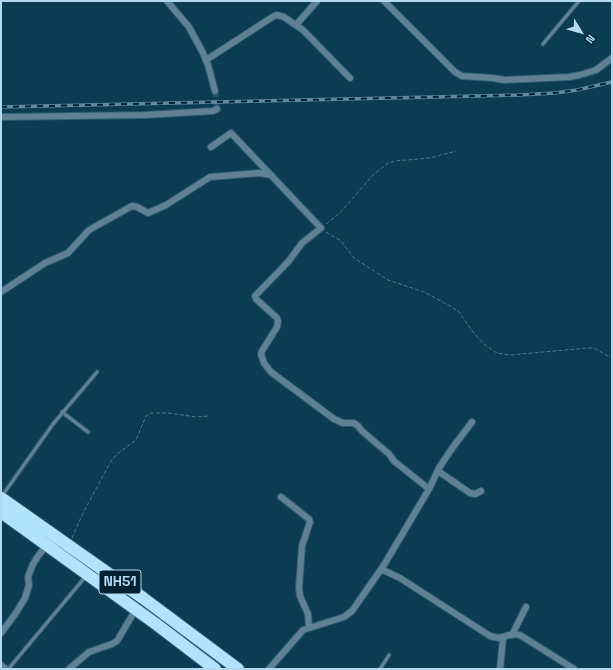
<!DOCTYPE html>
<style>
body{margin:0}
#map{position:relative;width:613px;height:670px;overflow:hidden;background:#0b3c52;font-family:"Space Grotesk",sans-serif}
canvas{display:block}
.frame{position:absolute;inset:0;border:2px solid #b2d9f0;pointer-events:none}
.north{position:absolute;left:561px;top:12px;width:40px;height:40px;-webkit-text-stroke:3px #023;paint-order:stroke;rotate:127deg;font-size:11px;font-weight:700;line-height:16px;text-align:center;color:#b2d9f0}
.north::after{content:'';display:block;margin:auto;width:14px;height:18px;background:#b2d9f0;clip-path:polygon(50% 0,100% 100%,50% 72%,0 100%)}
</style>
<div id="map">
<canvas width="613" height="670"></canvas>
<div class="frame"></div>
<div class="north">N</div>
</div>
<script>
const ctx = document.querySelector('canvas').getContext('2d');
ctx.lineJoin = 'round';
const poly = rows => new Path2D(rows.map(r => 'M' + r).join(''));
function stroke(path, color, width, dash) { ctx.strokeStyle = color; ctx.lineWidth = width; ctx.lineCap = dash ? 'butt' : 'round'; ctx.setLineDash(dash || []); ctx.stroke(path); }
function drawText(font, color, halo, rows, align = 'center') {
  ctx.font = font + ' "Space Grotesk",sans-serif'; ctx.lineWidth = 3.5; ctx.setLineDash([]); ctx.textBaseline = 'middle'; ctx.strokeStyle = halo; ctx.fillStyle = color; for (const [text, x, y, turn = 0] of rows) {
    ctx.save(); ctx.translate(x, y); ctx.rotate((+turn || 0) * Math.PI / 180); ctx.textAlign = isNaN(turn) ? turn : align; if (halo) ctx.strokeText(text, 0, 0); ctx.fillText(text, 0, 0); ctx.restore();
  }
}
const streetTunnel = poly([
 [215,91,217,109]
]);
const path = poly([
 [326,224,340,213,373,175,388,163,395,161,430,158,456,151],
 [326,232,341,241,354,258,388,280,424,292,452,307,459,312,473,332,485,345,497,353,510,355,588,348,594,348,608,356,612,356],
 [72,538,83,513,111,461,117,454,136,440,146,416,151,413,168,413,196,417,209,416]
]);
const lane = poly([
 [543,44,579,1],
 [62,412,88,432],
 [2,496,53,424,97,372],
 [10,667,86,576],
 [380,669,389,655]
]);
const street = poly([
 [167,1,189,27,203,53,208,65,215,91],
 [384,1,455,72,462,76,493,78,504,80,569,77,580,75,596,70,612,58],
 [296,25,317,1],
 [206,60,274,16,277,15,284,17,303,30,350,78],
 [1,117,145,115,213,111,217,109],
 [211,147,231,133,321,228,302,243,288,262,255,296,256,299,277,318,278,321,277,327,262,351,261,354,264,363,271,372,334,419,343,423,354,423,358,426,362,431,389,454,394,461,429,489],
 [1,292,45,263,68,253,89,230,132,206,137,207,148,213,166,205,210,177,259,173,271,175],
 [438,471,470,493,475,494,481,491],
 [281,497,309,519,310,522,302,546,299,588,300,596,308,614,309,627],
 [381,569,400,578,490,636,499,638,513,634,520,635,574,669],
 [1,633,16,613,25,598,29,585,28,577,33,564,38,556,47,545],
 [512,635,526,607],
 [1,665,6,669],
 [69,669,89,652,112,644,117,641,136,609],
 [269,669,303,630,344,617,352,611,384,565,429,489,439,468,453,447,472,422],
 [500,669,503,638]
]);
const highway = poly([
 [1,498,143,598,238,669],
 [1,512,156,624,215,669]
]);
const rail = poly([
 [1,107,519,95,555,93,577,90,612,82]
]);
const shields = [
 [120,582,42]
];
const shieldNames = [
 ["NH51",120,582]
];
stroke(streetTunnel, '#24546a', 6, [6, 3]);
stroke(lane, '#2c5b72', 5);
stroke(street, '#2c5b72', 8);
stroke(highway, '#2c5b72', 14);
stroke(path, '#4e7b91', 1, [4, 2]);
stroke(lane, '#608193', 3);
stroke(street, '#608193', 6);
stroke(highway, '#b2e3fe', 12);
stroke(rail, '#5f8ba1', 3.5);
stroke(rail, '#023', 2, [6]);
for (const [x, y, w] of shields) { const box = new Path2D(); box.roundRect(x - w / 2, y - 12, w, 24, 3); ctx.fillStyle = '#023'; ctx.fill(box); stroke(box, '#b2d9f0', 1); }
drawText('bold 14px', '#b2d9f0', null, shieldNames);
</script>
